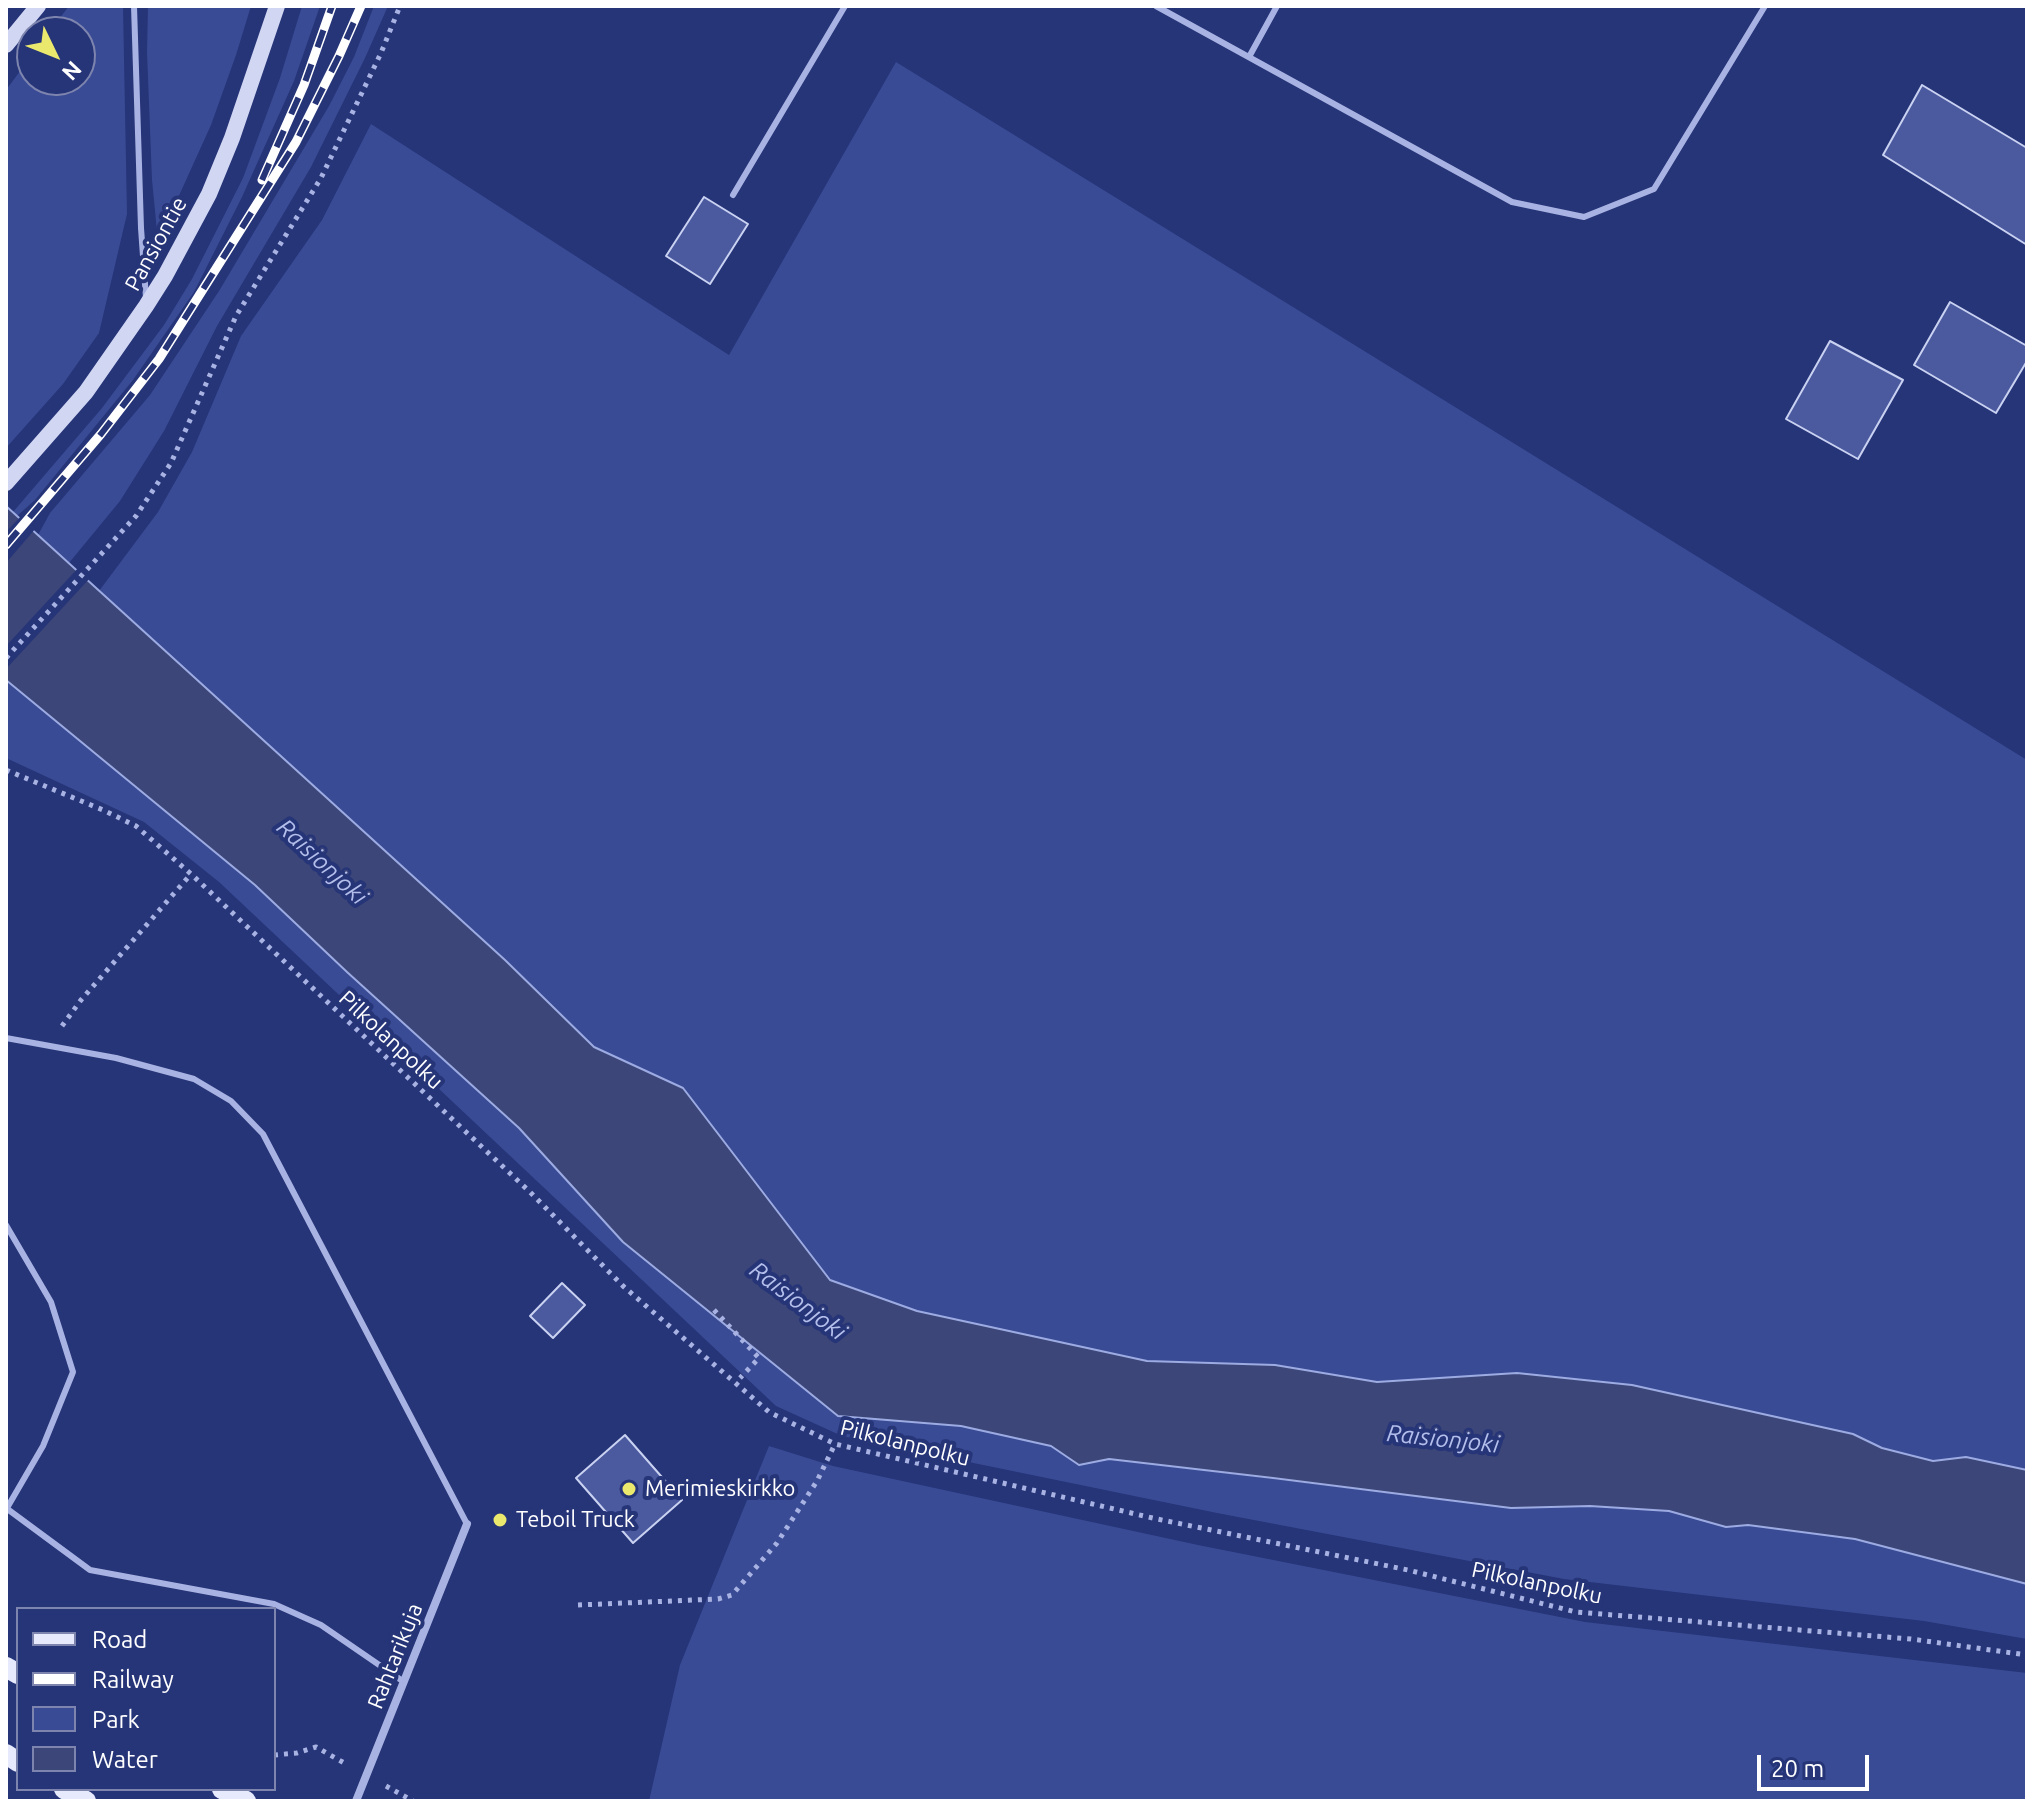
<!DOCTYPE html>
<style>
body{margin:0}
#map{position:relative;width:2033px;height:1807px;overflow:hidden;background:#263478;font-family:Ubuntu,sans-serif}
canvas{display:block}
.frame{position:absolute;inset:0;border:8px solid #fff;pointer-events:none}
.legend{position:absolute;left:16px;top:1607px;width:260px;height:184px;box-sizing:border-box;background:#263478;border:2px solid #7d85ae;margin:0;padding:10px 14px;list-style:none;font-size:24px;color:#fff}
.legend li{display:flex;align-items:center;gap:16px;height:40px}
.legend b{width:40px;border:2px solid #7d85ae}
.north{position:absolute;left:16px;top:16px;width:80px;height:80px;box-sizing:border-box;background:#263478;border:2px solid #7d85ae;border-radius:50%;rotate:133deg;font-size:22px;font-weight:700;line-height:32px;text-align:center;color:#fff}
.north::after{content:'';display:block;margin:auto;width:28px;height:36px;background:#ebe86e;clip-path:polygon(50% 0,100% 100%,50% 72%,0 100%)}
.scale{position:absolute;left:1757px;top:1755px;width:112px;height:36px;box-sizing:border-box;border:4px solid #fff;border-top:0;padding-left:10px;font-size:24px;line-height:28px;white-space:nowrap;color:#fff;-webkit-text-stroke:6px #263478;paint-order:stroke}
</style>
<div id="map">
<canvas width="2033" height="1807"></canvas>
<div class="frame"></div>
<ul class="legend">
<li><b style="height:10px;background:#e7eafc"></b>Road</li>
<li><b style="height:10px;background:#fff"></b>Railway</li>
<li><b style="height:22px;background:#3a4b95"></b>Park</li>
<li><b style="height:22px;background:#3c4678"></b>Water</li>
</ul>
<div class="north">N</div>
<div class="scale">20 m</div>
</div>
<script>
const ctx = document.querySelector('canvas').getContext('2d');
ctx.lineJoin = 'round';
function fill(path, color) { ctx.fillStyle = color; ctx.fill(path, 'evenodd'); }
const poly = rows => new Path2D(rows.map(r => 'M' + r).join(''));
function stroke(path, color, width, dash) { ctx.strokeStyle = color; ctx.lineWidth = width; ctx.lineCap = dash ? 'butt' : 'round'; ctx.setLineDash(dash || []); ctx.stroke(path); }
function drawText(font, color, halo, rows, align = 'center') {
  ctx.font = font + ' Ubuntu,sans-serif'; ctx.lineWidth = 8; ctx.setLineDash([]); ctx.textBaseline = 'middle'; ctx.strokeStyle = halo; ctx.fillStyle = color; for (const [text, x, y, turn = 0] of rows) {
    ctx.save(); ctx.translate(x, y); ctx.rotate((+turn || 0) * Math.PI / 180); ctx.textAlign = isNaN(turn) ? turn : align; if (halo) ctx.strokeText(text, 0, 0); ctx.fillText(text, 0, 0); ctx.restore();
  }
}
const green = poly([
 [69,6,123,6,127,214,99,333,63,384,6,448,6,90,32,55,32,80,80,80,80,32,49,32],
 [148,6,251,6,236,55,211,125,158,242,152,180,147,52],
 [302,6,320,6,294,81,242,197,194,292,133,380,35,500,17,516,13,512,102,408,164,325,192,279,243,178,280,78],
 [374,6,388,6,365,58,311,167,217,326,164,431,120,501,69,563,38,535,50,513,150,395,219,291,329,106,354,57],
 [896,62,2027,760,2027,1470,1966,1457,1933,1461,1882,1448,1853,1434,1632,1385,1517,1373,1377,1382,1275,1365,1147,1361,917,1311,830,1280,683,1088,594,1047,505,960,99,591,158,512,192,452,241,336,322,220,371,124,729,355],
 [6,680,255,885,347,972,519,1128,623,1242,838,1416,961,1426,1051,1446,1080,1465,1109,1459,1511,1508,1590,1506,1668,1511,1726,1527,1748,1525,1855,1539,2027,1584,2027,1639,1924,1621,1564,1579,1217,1513,842,1436,776,1406,219,882,144,822,6,758],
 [769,1446,833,1466,1198,1545,1585,1622,2027,1673,2027,1801,649,1801,680,1665]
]);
const water = poly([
 [6,506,505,960,594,1047,683,1088,830,1280,917,1311,1147,1361,1275,1365,1377,1382,1517,1373,1632,1385,1853,1434,1882,1448,1933,1461,1966,1457,2027,1470,2027,1584,1855,1539,1748,1525,1726,1527,1669,1511,1590,1506,1511,1508,1273,1478,1109,1459,1079,1465,1051,1446,961,1426,838,1416,623,1242,519,1128,347,972,255,885,6,680,6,506]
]);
const pier = poly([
 [22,515,36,528,6,563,6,532],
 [79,567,91,577,6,669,6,646]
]);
const building = poly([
 [1922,85,2027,148,2027,245,1883,155,1922,85],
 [704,197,748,224,710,284,666,256,704,197],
 [1950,302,2027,346,2027,361,1996,413,1914,365,1950,302],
 [1830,341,1903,380,1858,459,1786,419,1830,341],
 [562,1283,585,1305,553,1338,530,1316,562,1283],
 [625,1435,682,1500,633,1543,576,1478,625,1435]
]);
const path = poly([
 [6,658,136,516,171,463,236,316,321,178,381,53,400,6],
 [6,770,103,810,136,826,191,874,530,1192,623,1286,769,1412,835,1444,1157,1519,1408,1570,1576,1612,1911,1639,2027,1655],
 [62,1026,81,1000,191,874],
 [714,1310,759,1358,740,1378],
 [578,1605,718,1599,732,1595,777,1543,817,1481,835,1444],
 [274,1755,297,1753,316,1747,346,1764],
 [386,1786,413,1801]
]);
const lane = poly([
 [134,6,141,228,146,298],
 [1156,6,1512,202,1584,217,1654,189,1765,6],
 [1249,57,1277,6],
 [733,195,845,6],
 [6,1038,116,1058,194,1079,231,1101,263,1134,467,1524],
 [6,1225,51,1302,73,1372,43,1446,7,1508],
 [6,1508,90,1570,274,1604,321,1625,404,1682]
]);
const street = poly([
 [356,1801,467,1524]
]);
const secondary = poly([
 [6,45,38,6],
 [6,483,86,392,146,306,165,276,209,194,232,138,277,6]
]);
const primary = poly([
 [6,1667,18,1674],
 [6,1754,18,1762],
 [64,1789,86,1801],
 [222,1789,246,1801]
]);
const rail = poly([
 [262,180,304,85,332,6],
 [6,545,101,434,159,359,296,142,339,56,361,6]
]);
const markers = [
 [629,1489,8,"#ebe86e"],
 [500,1520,8,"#ebe86e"]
];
const streetNames = [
 ["Pansiontie",156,244,-61],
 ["Pilkolanpolku",391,1040,43],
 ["Pilkolanpolku",905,1443,14],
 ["Pilkolanpolku",1537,1583,12],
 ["Rahtarikuja",395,1656,-68]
];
const poiNames = [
 ["Merimieskirkko",645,1489],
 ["Teboil Truck",516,1520]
];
const waterNames = [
 ["Raisionjoki",322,862,43],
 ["Raisionjoki",798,1301,37],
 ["Raisionjoki",1443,1439,6]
];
fill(green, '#3a4b95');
fill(water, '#3c4678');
stroke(water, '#9dabe3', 2);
fill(pier, '#263478');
fill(building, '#4b5a9f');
stroke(building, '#cad2f2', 2);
stroke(path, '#a8b3e3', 5, [4, 6]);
stroke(lane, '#a8b3e3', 6);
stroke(street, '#a8b3e3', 8);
stroke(secondary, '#d1d6f3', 16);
stroke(primary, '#e7eafc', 20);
stroke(rail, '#fff', 9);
stroke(rail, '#263478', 6, [18]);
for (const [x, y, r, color] of markers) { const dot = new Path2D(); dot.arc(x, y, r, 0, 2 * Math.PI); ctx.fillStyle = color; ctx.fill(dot); stroke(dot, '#263478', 3); }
drawText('22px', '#fff', '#263478', streetNames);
drawText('22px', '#fff', '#263478', poiNames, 'left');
drawText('italic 24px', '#b3beeb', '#263478', waterNames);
</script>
